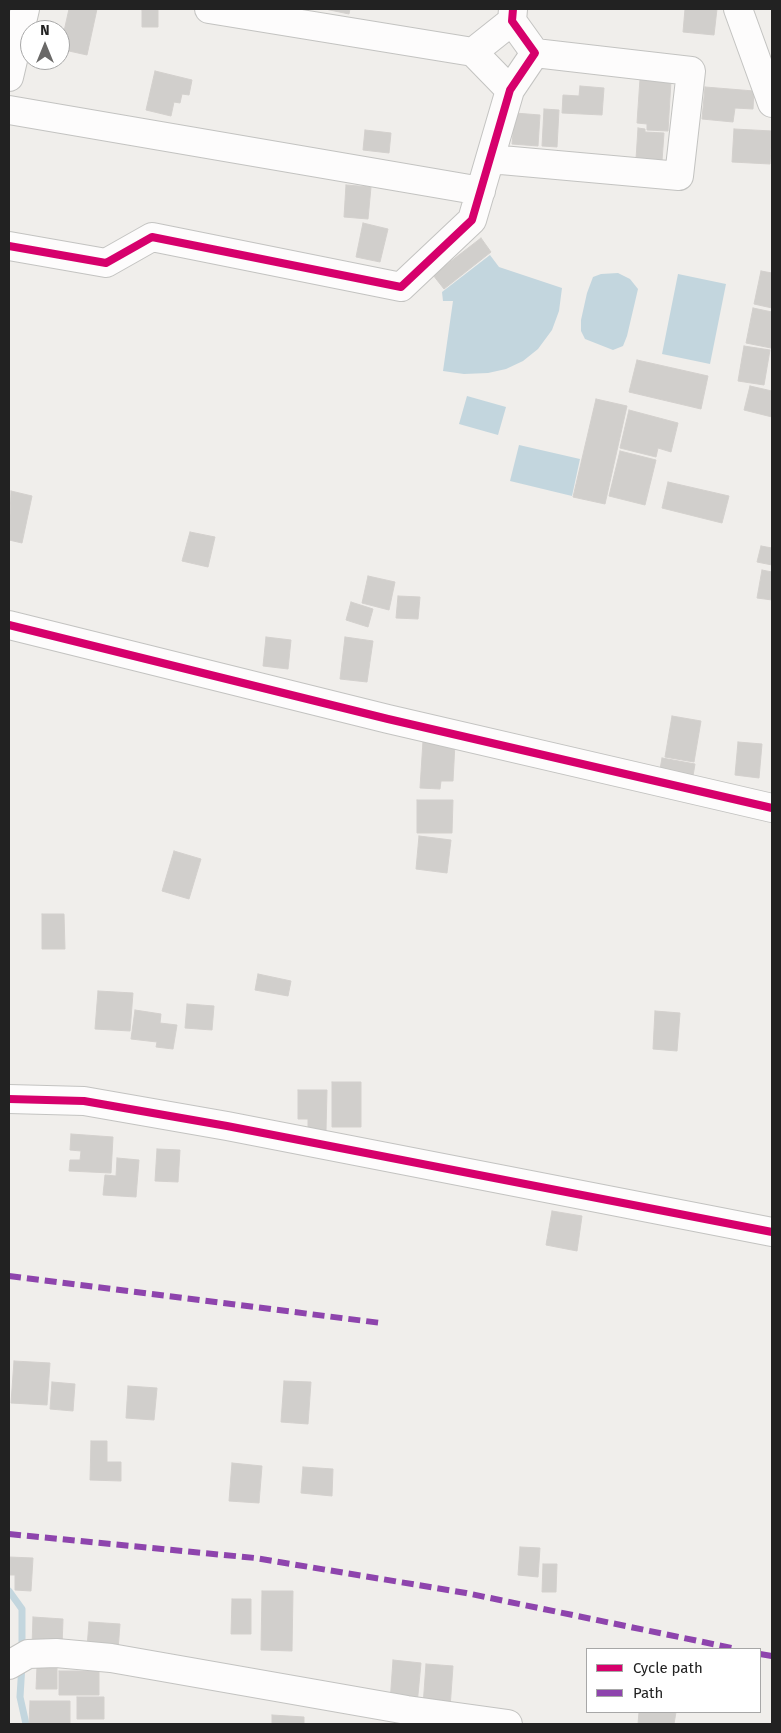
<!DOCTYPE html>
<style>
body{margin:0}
#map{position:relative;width:781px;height:1733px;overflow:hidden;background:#f0eeeb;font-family:"Fira Sans",sans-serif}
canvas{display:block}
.frame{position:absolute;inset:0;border:10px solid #222;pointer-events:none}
.legend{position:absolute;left:586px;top:1648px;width:175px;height:65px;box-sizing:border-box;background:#fff;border:1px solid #a7a7a7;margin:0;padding:6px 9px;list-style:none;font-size:15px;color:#222}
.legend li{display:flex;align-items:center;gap:10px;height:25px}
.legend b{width:25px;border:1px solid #a7a7a7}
.north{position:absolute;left:20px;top:20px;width:50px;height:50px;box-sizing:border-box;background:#fff;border:1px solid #a7a7a7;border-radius:50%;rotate:0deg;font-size:14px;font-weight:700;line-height:20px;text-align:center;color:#222}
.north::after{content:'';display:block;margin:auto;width:18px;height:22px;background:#6a6968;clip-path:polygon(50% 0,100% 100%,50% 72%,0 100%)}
</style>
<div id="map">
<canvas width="781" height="1733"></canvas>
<div class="frame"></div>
<ul class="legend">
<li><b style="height:6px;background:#d6006c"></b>Cycle path</li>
<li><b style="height:6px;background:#8e44ad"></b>Path</li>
</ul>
<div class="north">N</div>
</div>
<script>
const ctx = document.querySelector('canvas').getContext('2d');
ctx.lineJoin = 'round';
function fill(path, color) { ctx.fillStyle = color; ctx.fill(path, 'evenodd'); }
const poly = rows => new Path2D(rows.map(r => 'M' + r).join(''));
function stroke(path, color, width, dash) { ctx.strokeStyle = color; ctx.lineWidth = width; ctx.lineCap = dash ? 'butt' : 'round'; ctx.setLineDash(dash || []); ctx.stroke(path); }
const water = poly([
 [490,255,499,267,562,288,559,311,552,330,538,349,523,361,506,369,488,373,464,374,443,371,453,301,443,301,442,292],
 [618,273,630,279,638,289,627,336,623,346,613,350,585,339,581,331,581,320,587,293,593,277,601,274],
 [678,274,726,284,710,364,662,354],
 [467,396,506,407,498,435,459,424],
 [519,445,580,459,572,496,510,481]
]);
const stream = poly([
 [9,1591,22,1609,22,1651],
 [22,1664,20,1697,26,1724]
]);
const building = poly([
 [69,9,97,9,87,55,60,49,69,9],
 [325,9,350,9,349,14,325,9],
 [685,9,717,9,714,35,683,32,685,9],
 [142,10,158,10,158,27,142,27,142,10],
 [155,71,192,80,189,95,182,94,180,103,174,102,171,116,146,110,155,71],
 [640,79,671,81,668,131,647,130,647,124,637,123,640,79],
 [580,86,604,88,602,115,562,113,563,95,579,96,580,86],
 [705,87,754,91,753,109,735,108,733,122,702,119,705,87],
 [544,109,559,110,557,147,542,146,544,109],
 [515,113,540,115,538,146,512,144,515,113],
 [638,128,645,129,645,132,664,133,662,161,636,159,638,128],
 [734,129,772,131,770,164,732,162,734,129],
 [365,130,391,133,389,153,363,150,365,130],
 [346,185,371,187,368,219,344,217,346,185],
 [363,223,388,229,380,262,356,257,363,223],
 [481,238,491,252,444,289,433,275,481,238],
 [761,271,772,273,772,308,754,304,761,271],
 [753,308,772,312,771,348,746,343,753,308],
 [744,346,770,350,764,385,738,381,744,346],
 [637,360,708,376,701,409,629,392,637,360],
 [750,386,772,391,772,417,744,410,750,386],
 [596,399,627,406,605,504,573,497,596,399],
 [629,410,678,423,671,452,658,448,656,457,620,448,629,410],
 [620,451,656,460,645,505,609,496,620,451],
 [668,482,729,496,722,523,662,508,668,482],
 [11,491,32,496,22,543,9,540,11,491],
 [190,532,215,537,208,567,182,561,190,532],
 [761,546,772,548,772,565,757,562,761,546],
 [762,570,772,572,772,600,757,598,762,570],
 [368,576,395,582,389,610,362,603,368,576],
 [398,596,420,597,418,619,396,618,398,596],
 [351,602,373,609,368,627,346,620,351,602],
 [266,637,291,640,288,669,263,666,266,637],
 [345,637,373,641,367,682,340,679,345,637],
 [672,716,701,721,694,762,665,757,672,716],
 [423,741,455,743,453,781,441,781,440,789,420,788,423,741],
 [738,742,762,744,759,778,735,775,738,742],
 [662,758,695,764,692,782,659,775,662,758],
 [417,800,453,800,452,833,417,833,417,800],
 [419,836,451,840,447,873,416,869,419,836],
 [174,851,201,859,189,899,162,891,174,851],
 [42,914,64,914,65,949,42,949,42,914],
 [258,974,291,981,288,996,255,990,258,974],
 [98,991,133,993,130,1031,95,1029,98,991],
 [187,1004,214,1006,212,1030,185,1028,187,1004],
 [135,1010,161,1014,160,1023,177,1025,173,1049,156,1047,157,1042,131,1039,135,1010],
 [655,1011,680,1013,677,1051,653,1049,655,1011],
 [332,1082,361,1082,361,1127,332,1127,332,1082],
 [298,1090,327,1090,326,1131,308,1131,308,1119,298,1119,298,1090],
 [71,1134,113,1137,111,1173,69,1171,70,1160,80,1160,81,1151,70,1150,71,1134],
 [157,1149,180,1150,178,1182,155,1181,157,1149],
 [117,1158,139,1160,136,1197,103,1195,105,1175,116,1176,117,1158],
 [552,1211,582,1216,577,1251,546,1245,552,1211],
 [14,1361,50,1363,47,1405,11,1403,14,1361],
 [284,1381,311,1382,308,1424,281,1422,284,1381],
 [52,1382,75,1384,73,1411,50,1409,52,1382],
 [128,1386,157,1388,154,1420,126,1418,128,1386],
 [91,1441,107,1441,107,1462,121,1462,121,1481,90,1480,91,1441],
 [232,1463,262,1466,259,1503,229,1501,232,1463],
 [303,1467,333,1469,332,1496,301,1493,303,1467],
 [520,1547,540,1548,538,1577,518,1575,520,1547],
 [9,1557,33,1558,31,1591,15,1590,15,1575,9,1575,9,1557],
 [543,1564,557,1564,556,1592,542,1592,543,1564],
 [262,1591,293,1591,292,1651,261,1650,262,1591],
 [232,1599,251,1599,251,1634,231,1634,232,1599],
 [33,1617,63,1619,62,1647,32,1646,33,1617],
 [89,1622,120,1624,118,1650,87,1648,89,1622],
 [393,1660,421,1663,417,1705,390,1703,393,1660],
 [426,1664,453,1666,450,1708,423,1706,426,1664],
 [37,1666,57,1666,57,1689,36,1689,37,1666],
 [59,1671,99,1671,99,1695,59,1695,59,1671],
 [77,1697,104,1697,104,1719,77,1719,77,1697],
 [30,1701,70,1701,70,1724,29,1724,30,1701],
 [639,1712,676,1712,674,1724,638,1724,639,1712],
 [272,1715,304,1717,304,1724,272,1724,272,1715]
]);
const minor = poly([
 [209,9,473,52,512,21],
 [738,9,772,103],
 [473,52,510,90],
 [9,77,25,9],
 [9,110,481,191],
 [490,159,679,176,691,71,535,53],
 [9,246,106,263,152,237,401,287,472,220,510,90,535,53,512,21,513,9],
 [9,625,388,719,772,808],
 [9,1099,84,1101,227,1126,772,1232],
 [9,1665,28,1654,56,1653,111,1658,407,1710,508,1724]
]);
const quiet = poly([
 [9,1276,381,1323],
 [9,1534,255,1558,466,1593,737,1649],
 [760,1654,772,1656]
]);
const cycleway = poly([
 [9,246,106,263,152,237,401,287,472,220,510,90,535,53,512,21,513,9],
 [9,625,388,719,772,808],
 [9,1099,84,1101,227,1126,772,1232]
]);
fill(water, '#c3d6de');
stroke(stream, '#c3d6de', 7);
fill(building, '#d1cfcc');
stroke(building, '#d3d0cd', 1);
stroke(minor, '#c3c3c1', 30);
stroke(minor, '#fdfcfc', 28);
stroke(quiet, '#8e44ad', 6, [12, 6]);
stroke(cycleway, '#d6006c', 8);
</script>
